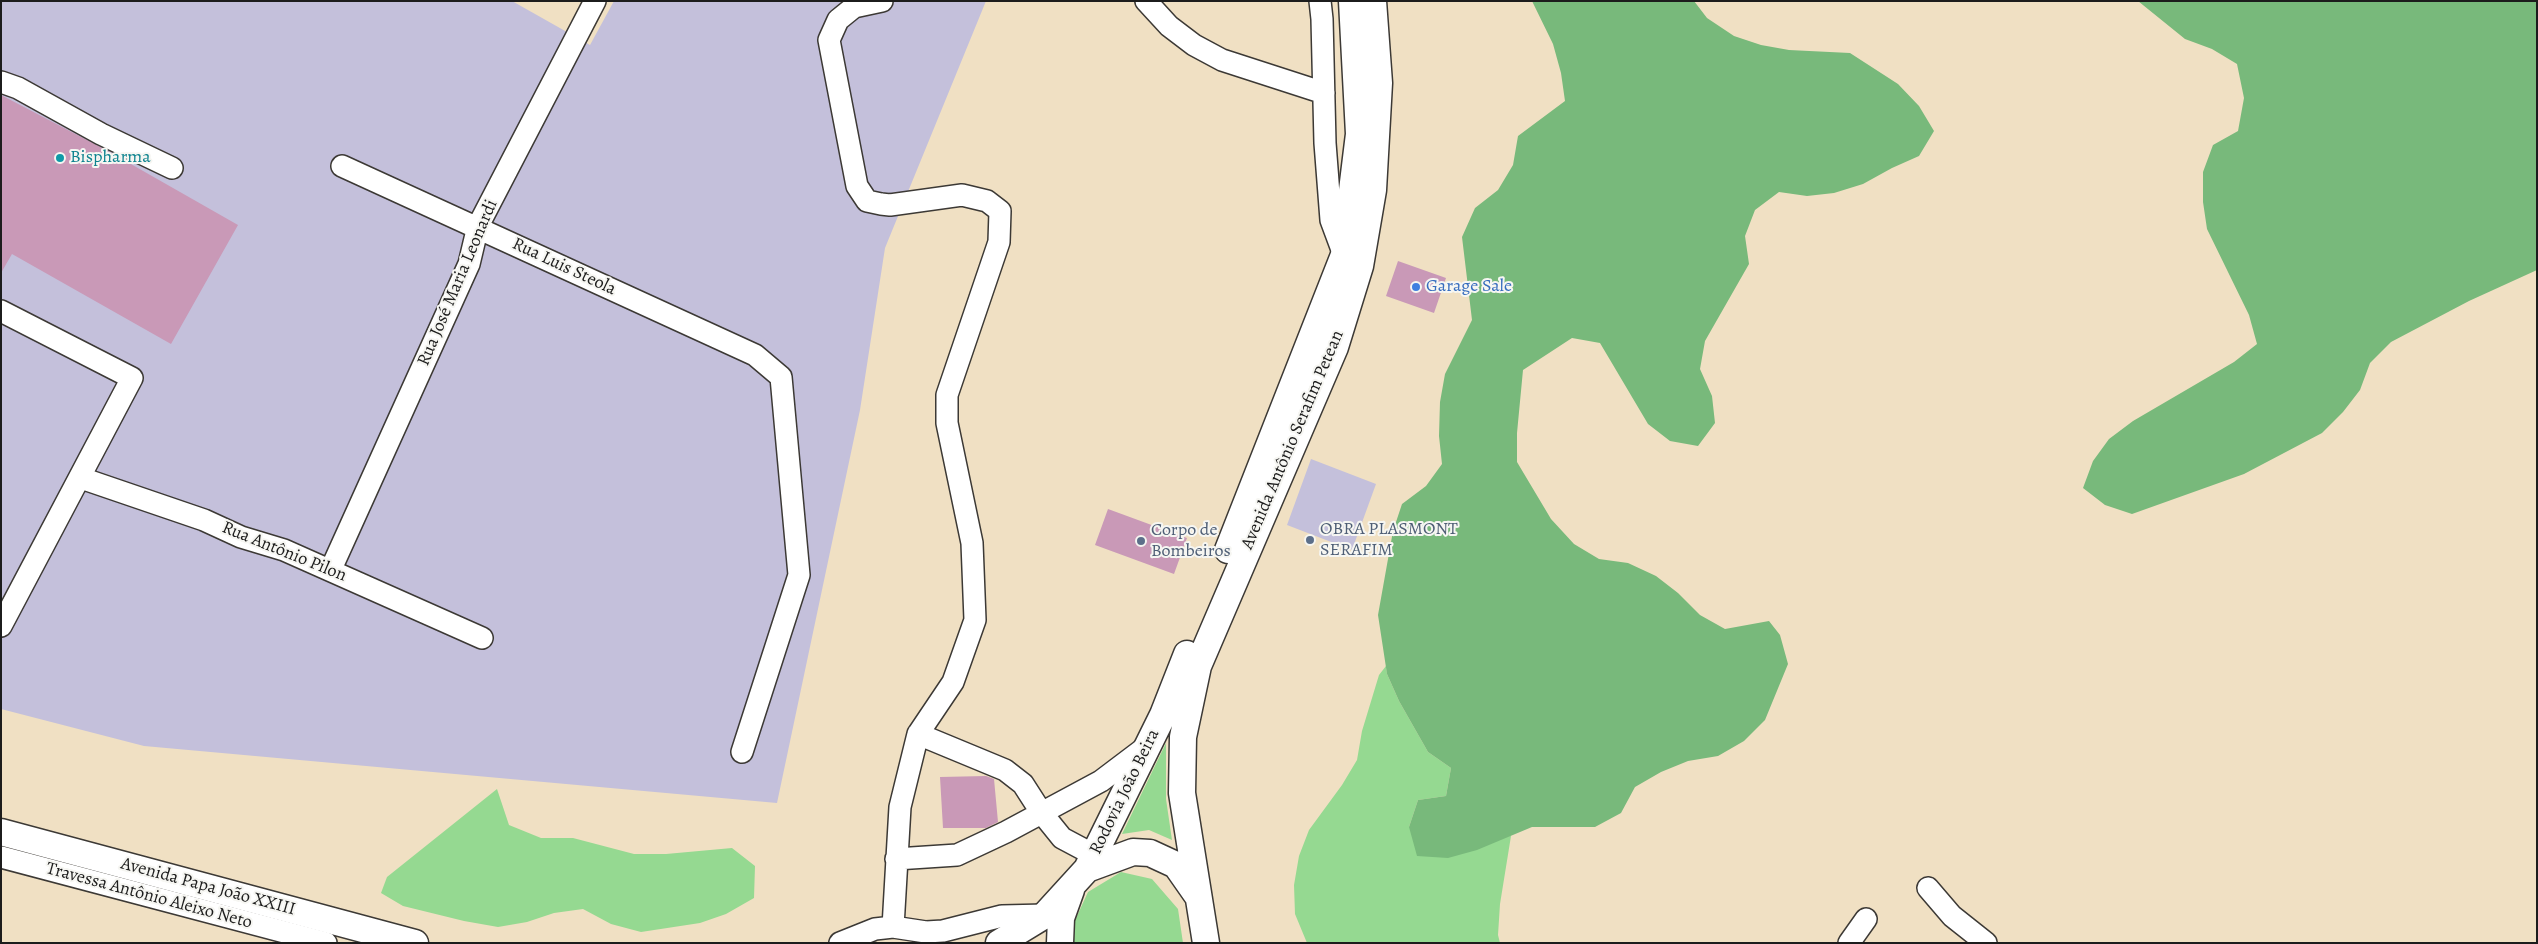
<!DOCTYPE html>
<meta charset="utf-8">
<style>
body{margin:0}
#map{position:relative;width:2538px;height:944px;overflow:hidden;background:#f0e0c3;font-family:Alegreya,serif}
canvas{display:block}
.frame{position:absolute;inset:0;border:2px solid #1c1c1c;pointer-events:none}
</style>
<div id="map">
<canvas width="2538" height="944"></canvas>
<div class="frame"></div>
</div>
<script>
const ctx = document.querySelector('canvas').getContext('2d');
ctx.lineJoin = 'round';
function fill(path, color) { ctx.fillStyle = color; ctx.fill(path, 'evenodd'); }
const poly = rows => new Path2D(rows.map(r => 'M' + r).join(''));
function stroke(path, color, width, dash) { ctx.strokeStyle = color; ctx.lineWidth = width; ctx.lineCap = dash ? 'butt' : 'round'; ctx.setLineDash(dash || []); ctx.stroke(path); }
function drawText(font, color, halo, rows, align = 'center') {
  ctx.font = font + ' Alegreya,serif'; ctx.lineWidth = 4; ctx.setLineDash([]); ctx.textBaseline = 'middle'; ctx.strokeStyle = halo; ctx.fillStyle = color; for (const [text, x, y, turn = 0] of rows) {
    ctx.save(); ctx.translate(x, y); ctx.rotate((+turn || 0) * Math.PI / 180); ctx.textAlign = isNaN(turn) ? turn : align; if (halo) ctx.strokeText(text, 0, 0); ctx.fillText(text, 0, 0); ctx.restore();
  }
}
const industrial = poly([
 [1,1,512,1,590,45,614,1,986,1,885,248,860,410,777,803,144,746,1,709],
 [1311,459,1376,484,1352,550,1287,525]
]);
const green = poly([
 [1386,666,1387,674,1399,701,1428,752,1451,768,1446,796,1418,800,1409,827,1511,836,1500,904,1498,935,1500,943,1307,943,1295,914,1294,885,1299,856,1309,830,1342,785,1357,760,1362,731,1379,675],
 [1166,743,1166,799,1172,840,1149,830,1122,834],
 [497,789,509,825,541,838,573,838,634,854,666,854,732,848,755,866,754,898,726,914,700,923,641,932,611,924,583,909,554,913,527,922,498,927,464,921,403,906,381,893,387,877],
 [1121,872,1152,879,1178,909,1183,943,1070,943,1071,929,1088,892]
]);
const forest = poly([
 [1532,1,1694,1,1707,18,1734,36,1761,45,1789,50,1850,53,1898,84,1919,106,1934,131,1919,156,1892,168,1863,184,1834,193,1807,196,1779,192,1755,210,1745,236,1749,264,1705,341,1700,369,1712,396,1715,423,1698,446,1670,441,1648,424,1600,343,1572,338,1523,370,1517,433,1517,462,1551,519,1574,544,1599,559,1628,563,1656,576,1678,593,1700,615,1725,629,1769,621,1780,635,1788,664,1765,720,1744,741,1718,756,1688,761,1661,772,1635,787,1621,813,1595,827,1532,827,1477,850,1448,858,1417,856,1409,827,1418,800,1446,796,1451,768,1428,752,1399,701,1387,674,1378,615,1393,531,1402,504,1426,486,1442,464,1439,436,1440,402,1445,374,1472,320,1462,237,1475,208,1498,190,1513,165,1518,136,1565,101,1561,73,1553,44],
 [2138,1,2537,1,2537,270,2469,301,2391,342,2370,363,2360,390,2343,412,2322,433,2244,474,2132,514,2105,505,2083,488,2093,461,2109,439,2133,421,2234,362,2257,344,2249,315,2207,229,2203,202,2203,172,2213,145,2238,131,2244,98,2237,64,2212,49,2185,39]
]);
const building = poly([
 [1,95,108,151,238,225,171,344,12,254,1,273],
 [1398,261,1446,278,1434,313,1386,296],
 [1108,509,1187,538,1174,574,1095,545],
 [986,776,994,779,998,822,986,828,943,828,940,777]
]);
const minor = poly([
 [1146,1,1169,26,1194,45,1222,60,1324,93],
 [1320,1,1322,19,1325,143,1331,220,1344,255],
 [1,82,18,88,101,134,172,168],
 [342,166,755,355,781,377,799,575,742,752],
 [1,311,132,378,1,626],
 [81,478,204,520,241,537,284,550,482,638],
 [331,569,469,264,478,226,595,1],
 [918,734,1005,770,1023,784,1041,812,1062,838,1094,855],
 [1,857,326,943],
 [896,859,957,855,1006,832,1101,781,1146,747],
 [1928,888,1952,916,1986,943],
 [893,927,926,932,943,931,1002,916,1045,915],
 [840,943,875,929,893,927,900,807,918,734,953,682,975,620,972,543,947,423,947,395,999,242,1000,211,987,201,962,195,890,205,881,204,867,201,857,186,829,40,838,20,854,7,882,1],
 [1849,943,1866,919]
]);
const major = poly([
 [1228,550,1344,255,1359,134,1352,1],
 [1,832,415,943],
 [1087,869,1163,715,1187,654],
 [999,943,1045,915,1087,869,1133,852,1150,853,1176,865,1197,895],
 [1060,943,1061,918,1071,890],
 [1206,943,1182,793,1183,737,1198,666,1335,347,1360,266,1373,190,1379,83,1373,1]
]);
const markers = [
 [60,158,5,"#0f9aa8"],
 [1416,287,5,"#3f7fe0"],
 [1310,540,5,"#5c6f8a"],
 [1141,541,5,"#5c6f8a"]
];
const cultureNames = [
 ["Bispharma",70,158]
];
const streetNames = [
 ["Rua Luis Steola",564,267,25],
 ["Rua José Maria Leonardi",458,283,-67],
 ["Avenida Antônio Serafim Petean",1293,440,-67],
 ["Rua Antônio Pilon",284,552,22],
 ["Rodovia João Beira",1125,792,-64],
 ["Avenida Papa João XXIII",208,887,15],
 ["Travessa Antônio Aleixo Neto",149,896,15]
];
const shopNames = [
 ["Garage Sale",1426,287]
];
const serviceNames = [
 ["OBRA PLASMONT",1320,530],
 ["SERAFIM",1320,551],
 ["Corpo de",1151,531],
 ["Bombeiros",1151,552]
];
fill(industrial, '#c4c0db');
fill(green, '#95d991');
fill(forest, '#78b97b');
fill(building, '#c999b7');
stroke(minor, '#3c3935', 24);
stroke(major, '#3c3935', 29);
stroke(minor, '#fff', 21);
stroke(major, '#fff', 26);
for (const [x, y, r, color] of markers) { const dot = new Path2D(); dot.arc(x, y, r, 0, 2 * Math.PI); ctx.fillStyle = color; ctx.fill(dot); stroke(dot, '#f6f6f2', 2); }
drawText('18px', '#0d838f', '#f6f6f2', cultureNames, 'left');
drawText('18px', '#1c1c1c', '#f6f6f2', streetNames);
drawText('18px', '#366cbe', '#f6f6f2', shopNames, 'left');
drawText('18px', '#4e5e75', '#f6f6f2', serviceNames, 'left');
</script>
